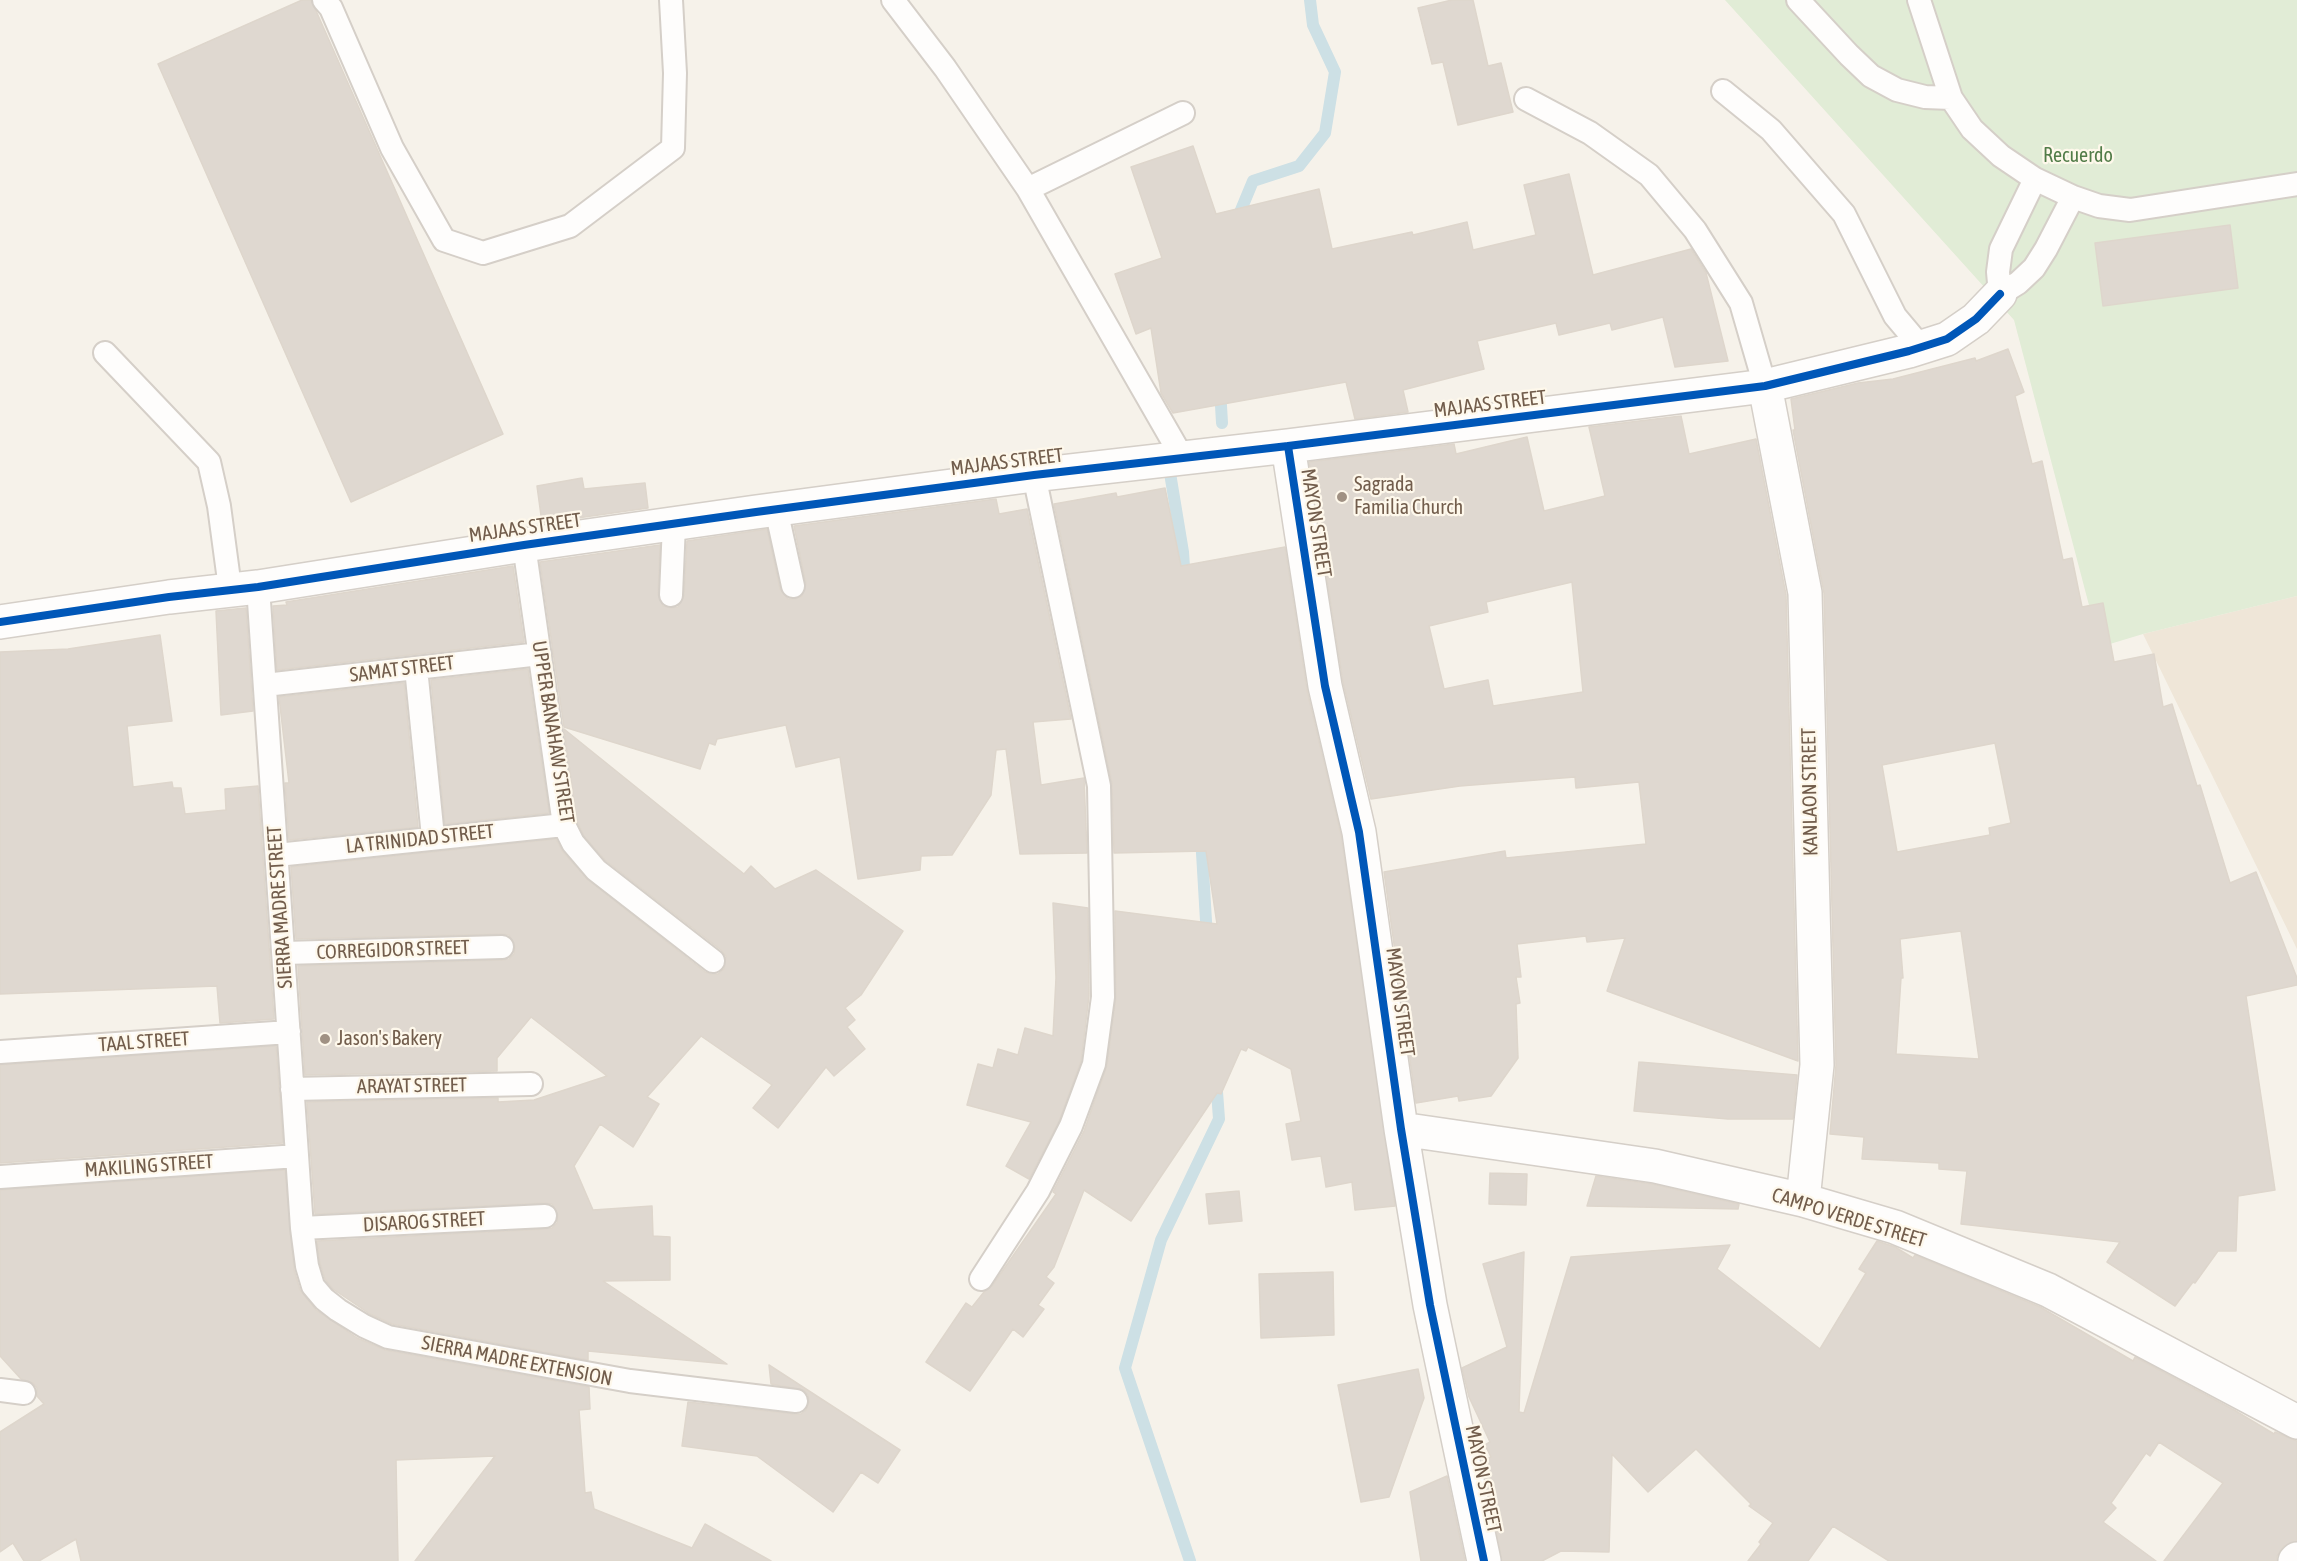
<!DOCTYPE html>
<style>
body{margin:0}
canvas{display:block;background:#f6f2ea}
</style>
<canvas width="2297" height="1561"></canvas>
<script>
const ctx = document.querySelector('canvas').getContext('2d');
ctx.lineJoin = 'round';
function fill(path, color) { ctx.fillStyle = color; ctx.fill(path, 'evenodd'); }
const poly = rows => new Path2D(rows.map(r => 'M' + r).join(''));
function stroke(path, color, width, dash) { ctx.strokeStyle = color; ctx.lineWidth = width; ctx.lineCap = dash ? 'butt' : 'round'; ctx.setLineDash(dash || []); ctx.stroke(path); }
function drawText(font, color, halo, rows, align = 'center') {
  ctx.font = font + ' "Asap Condensed",sans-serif'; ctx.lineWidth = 4.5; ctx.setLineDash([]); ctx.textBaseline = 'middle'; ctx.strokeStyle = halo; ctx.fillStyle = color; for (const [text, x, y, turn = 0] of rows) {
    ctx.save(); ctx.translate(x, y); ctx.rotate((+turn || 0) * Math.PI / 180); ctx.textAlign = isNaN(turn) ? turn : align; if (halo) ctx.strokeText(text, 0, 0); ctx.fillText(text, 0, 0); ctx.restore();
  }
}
const residential = poly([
 [2297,596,2297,949,2143,634]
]);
const green = poly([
 [1725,0,2297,0,2297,596,2143,634,2100,647,2014,320]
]);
const stream = poly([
 [1236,222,1253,181,1299,166,1325,133,1335,72,1313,25,1310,0],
 [1220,388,1222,423],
 [1168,461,1183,552,1185,582],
 [1201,836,1207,938],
 [1190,1561,1125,1368,1161,1240,1219,1119,1216,1078]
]);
const building = poly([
 [302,0,311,0,317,13,503,434,351,502,158,64,302,0],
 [1452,0,1473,0,1488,66,1501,63,1513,112,1458,125,1443,62,1432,64,1418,8,1452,0],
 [1193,146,1216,214,1319,189,1332,249,1412,232,1413,235,1467,222,1473,250,1536,235,1524,185,1569,174,1593,275,1691,249,1706,273,1728,361,1675,367,1663,317,1612,330,1610,323,1559,335,1556,323,1477,341,1484,369,1403,390,1408,412,1355,419,1346,382,1173,413,1161,393,1151,328,1136,334,1115,274,1162,258,1131,167,1193,146],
 [2230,225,2238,288,2103,306,2095,243,2230,225],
 [2008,349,2024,392,2015,396,2032,464,2042,461,2063,560,2072,558,2082,607,2103,603,2114,662,2154,654,2163,707,2172,704,2197,786,2200,785,2230,883,2256,872,2297,978,2297,985,2246,996,2275,1190,2238,1196,2236,1251,2218,1251,2195,1283,2193,1282,2175,1306,2107,1262,2120,1242,1961,1224,1967,1171,1939,1169,1939,1163,1862,1159,1864,1137,1830,1134,1836,1065,1824,593,1793,430,1795,430,1791,399,1858,383,1893,379,1975,358,1976,361,2008,349],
 [1995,743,2011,823,1989,828,1990,835,1897,852,1882,765,1995,743],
 [1961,931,1979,1059,1896,1054,1901,978,1903,978,1900,939,1961,931],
 [1681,416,1689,454,1756,439,1786,595,1798,1061,1607,991,1625,938,1587,942,1586,936,1517,944,1521,977,1516,977,1520,1003,1516,1004,1518,1058,1491,1096,1459,1101,1458,1096,1416,1103,1384,872,1505,851,1506,858,1646,844,1639,782,1576,788,1575,777,1460,786,1371,799,1343,682,1321,540,1325,539,1309,462,1454,444,1456,454,1527,437,1544,511,1605,496,1589,427,1681,416],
 [1572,582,1583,692,1493,706,1488,680,1444,689,1429,626,1488,612,1486,602,1572,582],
 [582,478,584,489,645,483,648,508,542,523,537,486,582,478],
 [1165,488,1181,566,1285,547,1307,690,1341,835,1395,1206,1355,1210,1352,1182,1326,1187,1321,1156,1292,1160,1286,1124,1301,1121,1291,1069,1248,1047,1246,1051,1241,1049,1221,1094,1217,1093,1131,1221,1084,1190,1054,1267,1046,1277,1054,1283,1038,1305,1044,1309,1023,1337,1013,1329,970,1391,926,1362,966,1303,972,1307,984,1292,992,1286,1056,1194,1053,1192,1084,1131,1107,1066,1116,997,1115,911,1217,924,1206,851,1114,853,1112,783,1054,504,1116,493,1117,497,1165,488],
 [996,499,999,514,1027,509,1071,719,1033,722,1041,785,1084,778,1087,853,1020,854,1006,749,996,750,991,795,952,855,921,856,920,870,858,879,840,757,796,767,786,725,717,739,715,745,709,743,700,769,564,727,540,562,660,545,658,595,663,606,671,608,678,607,684,596,687,541,767,529,780,589,788,599,795,599,802,596,806,584,794,526,996,499],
 [513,566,524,642,277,670,273,606,287,605,286,602,513,566],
 [246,608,253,711,221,715,216,611,246,608],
 [160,635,172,721,127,726,133,787,172,782,173,788,181,788,185,814,226,810,225,789,258,786,274,1019,220,1023,217,986,0,994,0,652,68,649,160,635],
 [528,669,549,813,445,824,431,680,528,669],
 [404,683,418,827,289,840,285,783,289,783,279,697,404,683],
 [564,729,744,874,751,866,775,889,816,870,903,931,861,995,845,1008,855,1020,847,1027,865,1049,834,1076,826,1067,778,1128,753,1108,772,1085,701,1036,647,1097,659,1104,633,1147,600,1124,574,1166,593,1210,652,1206,653,1236,670,1237,670,1280,603,1281,727,1364,588,1351,588,1360,392,1324,370,1314,333,1289,325,1279,320,1263,317,1241,546,1229,552,1228,557,1223,558,1215,552,1204,544,1203,315,1214,307,1102,498,1098,498,1102,534,1100,607,1076,531,1017,497,1058,497,1071,305,1075,298,966,502,960,509,959,514,954,515,946,509,935,502,934,296,939,291,867,556,839,563,852,588,880,705,972,711,974,718,974,724,969,726,956,721,950,605,860,584,836,577,821,564,729],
 [1053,903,1088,908,1089,996,1081,1061,1059,1121,1029,1179,1006,1166,1031,1122,967,1105,978,1064,993,1068,998,1049,1018,1055,1025,1028,1053,1036,1056,978,1053,903],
 [276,1046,283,1143,0,1163,0,1065,276,1046],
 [1639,1062,1797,1075,1793,1119,1728,1119,1634,1111,1639,1062],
 [285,1170,294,1270,300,1290,316,1310,357,1338,385,1350,589,1387,590,1409,579,1410,585,1493,591,1492,594,1509,692,1548,705,1524,771,1561,415,1561,495,1456,396,1460,398,1561,81,1561,76,1539,39,1561,24,1561,13,1543,0,1552,0,1432,44,1404,37,1396,37,1388,33,1383,21,1379,0,1356,0,1190,285,1170],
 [1490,1173,1527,1174,1526,1205,1489,1204,1490,1173],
 [1596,1176,1652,1184,1739,1204,1738,1209,1587,1206,1596,1176],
 [1239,1191,1242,1221,1209,1224,1206,1194,1239,1191],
 [1877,1241,1895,1247,1913,1258,1915,1255,2040,1307,2133,1361,2135,1357,2234,1410,2274,1434,2275,1432,2297,1441,2297,1541,2284,1546,2277,1556,2277,1561,2164,1561,2223,1483,2159,1442,2150,1456,2146,1453,2111,1503,2116,1508,2103,1522,2156,1561,1889,1561,1833,1526,1808,1561,1748,1561,1761,1544,1759,1542,1773,1523,1749,1506,1751,1504,1696,1449,1648,1492,1612,1454,1609,1552,1561,1551,1542,1561,1502,1561,1482,1461,1491,1457,1485,1445,1490,1442,1469,1397,1462,1368,1507,1347,1483,1264,1524,1252,1519,1412,1524,1413,1571,1257,1730,1245,1717,1269,1820,1349,1866,1273,1859,1269,1877,1241],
 [1333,1272,1334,1335,1261,1338,1259,1274,1333,1272],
 [769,1365,900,1450,878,1483,861,1472,833,1512,757,1456,682,1446,688,1402,794,1414,801,1414,806,1410,809,1402,808,1395,804,1390,771,1384,769,1365],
 [1418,1369,1424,1398,1389,1497,1361,1502,1338,1385,1418,1369],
 [1447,1476,1465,1561,1421,1561,1410,1492,1447,1476]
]);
const service = poly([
 [324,0,331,8,392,148,444,240,483,253,570,226,673,148,675,73,671,0],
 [893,0,945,68,1028,189,1182,457],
 [1798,0,1849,55,1871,76,1897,90,1925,97,1951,98],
 [1919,0,1951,98,1972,129,2001,156,2035,179,2073,197,2099,206,2130,210,2297,184],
 [1723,91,1771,130,1844,214,1895,316,1921,347],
 [1526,99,1590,133,1649,175,1695,230,1741,303,1765,386],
 [2035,179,2001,249,1998,272,2000,294,2018,283,2034,268,2046,249,2073,197],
 [1028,189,1183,113],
 [105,353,209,462,219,506,230,588],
 [776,509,793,586],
 [524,545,564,825,573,843,596,870,713,961],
 [258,587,302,1228,307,1266,313,1286,324,1299,338,1310,364,1326,388,1337,630,1381,796,1401],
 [671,595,674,524],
 [416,668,433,837],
 [265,685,540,654],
 [277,855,564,825],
 [284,953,502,947],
 [0,1052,289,1032],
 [292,1089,531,1084],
 [0,1177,297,1156],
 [302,1228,545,1216],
 [981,1279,1038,1191,1071,1126,1094,1064,1103,997,1099,786,1034,475],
 [0,1390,24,1393]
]);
const minor = poly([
 [1765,386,1805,593,1817,1065,1803,1200],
 [1288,446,1325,686,1359,832,1401,1129,1430,1305,1484,1561],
 [0,622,169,597,258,587,524,545,756,512,1034,475,1288,446,1765,386,1909,351,1947,339,1976,319,2000,294],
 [1401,1129,1655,1166,1803,1200,1895,1227,2048,1290,2297,1422],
 [2295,1561,2297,1559]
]);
const cycleway = poly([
 [1288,446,1325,686,1359,832,1401,1129,1430,1305,1484,1561],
 [0,622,169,597,258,587,524,545,756,512,1034,475,1288,446,1765,386,1909,351,1947,339,1976,319,2000,294]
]);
const markers = [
 [1342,497,6,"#a09183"],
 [325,1039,6,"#a09183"]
];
const parkNames = [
 ["Recuerdo",2078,156]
];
const streetNames = [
 ["MAJAAS STREET",1490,404,-7],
 ["MAJAAS STREET",1007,462,-7],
 ["MAYON STREET",1316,523,81],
 ["MAJAAS STREET",525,528,-8],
 ["SAMAT STREET",402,669,-7],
 ["UPPER BANAHAW STREET",553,732,81],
 ["KANLAON STREET",1810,792,-91],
 ["LA TRINIDAD STREET",420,839,-6],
 ["SIERRA MADRE STREET",280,907,-94],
 ["CORREGIDOR STREET",393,950,-2],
 ["MAYON STREET",1400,1002,82],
 ["TAAL STREET",144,1042,-4],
 ["ARAYAT STREET",412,1086,-1],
 ["MAKILING STREET",149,1166,-4],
 ["CAMPO VERDE STREET",1849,1218,17],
 ["DISAROG STREET",424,1222,-3],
 ["SIERRA MADRE EXTENSION",517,1361,11],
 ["MAYON STREET",1483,1479,78]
];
const poiNames = [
 ["Sagrada",1354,485],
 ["Familia Church",1354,508],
 ["Jason's Bakery",337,1039]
];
fill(residential, '#efe6d8');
fill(green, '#e1ecd6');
stroke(stream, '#cde0e5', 12);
fill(building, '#dfd8d0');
stroke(building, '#ded6cc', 1.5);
stroke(service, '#d5cfc8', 26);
stroke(minor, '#d5cfc8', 36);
stroke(service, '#fefdfc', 22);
stroke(minor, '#fefdfc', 33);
stroke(cycleway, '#0057b8', 8);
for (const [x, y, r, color] of markers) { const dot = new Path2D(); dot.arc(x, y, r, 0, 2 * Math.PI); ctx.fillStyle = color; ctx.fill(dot); stroke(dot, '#fef8eb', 2); }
drawText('20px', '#527c48', '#fef8eb', parkNames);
drawText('20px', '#725d4c', '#fef8eb', streetNames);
drawText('20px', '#725d4c', '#fef8eb', poiNames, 'left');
</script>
